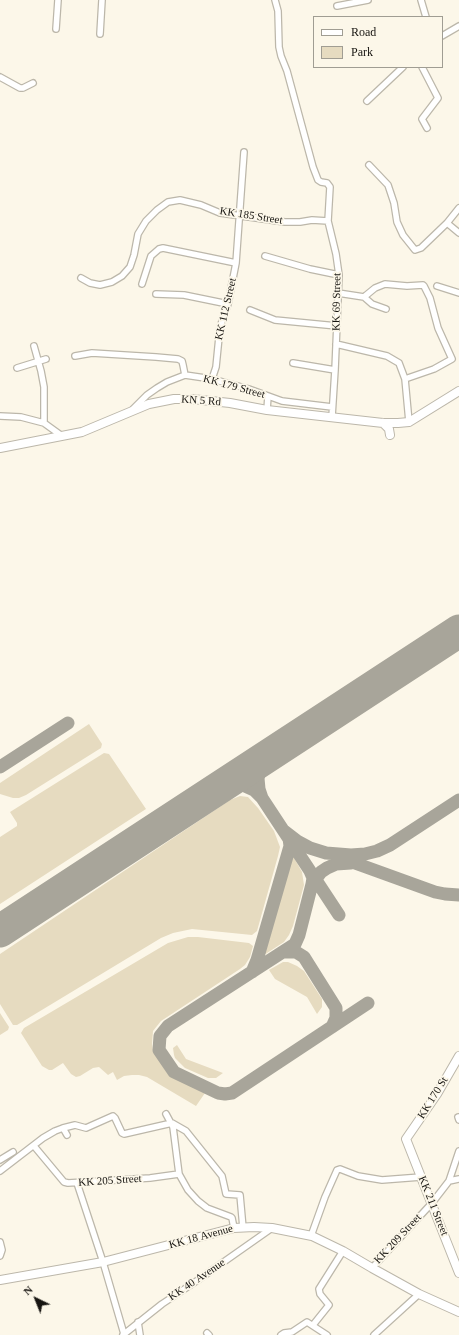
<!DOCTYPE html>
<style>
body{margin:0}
#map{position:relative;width:459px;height:1335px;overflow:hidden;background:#fcf7e9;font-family:"Times New Roman",serif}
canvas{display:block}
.legend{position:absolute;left:313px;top:16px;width:130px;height:52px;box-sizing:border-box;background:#fcf7e9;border:1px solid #a09d93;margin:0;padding:5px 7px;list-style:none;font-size:12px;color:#171511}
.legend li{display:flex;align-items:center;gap:8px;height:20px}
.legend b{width:20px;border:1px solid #a09d93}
.north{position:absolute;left:16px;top:1279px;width:40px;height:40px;-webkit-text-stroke:3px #fcf7e9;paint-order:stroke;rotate:317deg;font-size:11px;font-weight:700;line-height:16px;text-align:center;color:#171511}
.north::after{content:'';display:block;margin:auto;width:14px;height:18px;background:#171511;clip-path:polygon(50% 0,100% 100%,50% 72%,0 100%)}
</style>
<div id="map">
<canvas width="459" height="1335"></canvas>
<ul class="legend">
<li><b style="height:5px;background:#fff"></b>Road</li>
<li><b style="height:11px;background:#e6dbc0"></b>Park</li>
</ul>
<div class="north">N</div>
</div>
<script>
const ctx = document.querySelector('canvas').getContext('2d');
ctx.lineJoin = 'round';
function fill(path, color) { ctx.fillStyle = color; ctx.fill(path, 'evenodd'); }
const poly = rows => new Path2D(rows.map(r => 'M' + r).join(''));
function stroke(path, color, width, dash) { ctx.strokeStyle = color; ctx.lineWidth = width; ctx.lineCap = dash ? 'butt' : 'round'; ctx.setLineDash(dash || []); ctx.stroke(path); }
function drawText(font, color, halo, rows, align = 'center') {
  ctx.font = font + ' "Times New Roman",serif'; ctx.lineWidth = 3.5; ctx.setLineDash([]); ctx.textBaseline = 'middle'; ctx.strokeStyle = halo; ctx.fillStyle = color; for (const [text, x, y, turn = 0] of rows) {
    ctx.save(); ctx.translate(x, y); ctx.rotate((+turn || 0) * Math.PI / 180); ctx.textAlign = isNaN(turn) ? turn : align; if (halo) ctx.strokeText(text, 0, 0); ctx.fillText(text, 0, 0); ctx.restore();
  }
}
const green = poly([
 [89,724,102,744,101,748,26,795,19,798,13,798,0,794,0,783],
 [104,753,109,754,146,809,0,904,0,837,17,826,17,823,10,812],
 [240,796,248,797,258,808,274,831,280,847,278,856,257,931,252,935,192,929,173,933,161,938,17,1025,13,1025,0,1004,0,954,230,800],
 [293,856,302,872,304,885,293,926,289,935,284,942,264,955],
 [188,937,198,937,249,943,253,946,250,957,245,965,240,969,161,1021,153,1031,152,1044,153,1051,168,1074,205,1093,196,1106,147,1077,139,1075,132,1075,124,1076,117,1080,113,1072,108,1075,99,1067,93,1068,80,1076,76,1077,71,1074,63,1063,52,1070,49,1070,42,1066,21,1033,24,1028,168,943],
 [283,962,288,962,297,966,304,971,322,999,322,1007,317,1014,307,997,275,979,269,970],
 [0,1013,9,1027,8,1030,0,1035],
 [177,1045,186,1059,223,1073,216,1078,208,1078,185,1068,175,1058,174,1055,173,1048]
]);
const taxiway = poly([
 [0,767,68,723],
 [221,786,230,784,243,785,254,790,262,798,339,915],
 [262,798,259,789,258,778,262,765,272,753],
 [284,831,297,841,310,848,326,853,351,855,365,854,377,851,390,845,459,800],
 [341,858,435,892,445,894,459,895],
 [310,871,313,878,312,884,299,935,295,944,168,1026,160,1036,159,1050,174,1072,218,1093,225,1094,232,1093,368,1003],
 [312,884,321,872,327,868,336,864,351,863],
 [283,952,296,952,304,957,336,1008,336,1018,332,1027],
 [252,972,257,960,290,846,289,838]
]);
const runway = poly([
 [0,931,459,631]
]);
const street = poly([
 [275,0,278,11,279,47,281,56,287,71,313,167,318,180,321,182,327,183,330,187,328,221,336,254,339,275,335,370,332,417],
 [421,0,426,17],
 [337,6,368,0],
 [56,29,58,0],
 [100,34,102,0],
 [442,36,459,26],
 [422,67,438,98,422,119,427,128],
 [0,77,20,88,23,88,33,83],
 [367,101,403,67],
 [369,165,388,185,394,203,397,222,403,235,415,250,421,248,447,223,459,208],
 [447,223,459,233],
 [265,256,310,269,339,275],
 [81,278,90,283,100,285,112,282,122,276,130,267,134,255,138,234,146,221,157,210,168,202,180,200,201,205,220,213,285,222,300,222,312,220,328,221],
 [142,284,151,256,159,249,163,248,236,263],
 [437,286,459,293],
 [338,293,364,297,375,288,385,284,407,286,423,285,424,286,430,298,438,328,452,359,434,369,405,379],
 [156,294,184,295,228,304],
 [364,297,372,304,386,309],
 [250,310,275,320,337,326],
 [336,344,387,356,399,363,405,379,409,422],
 [34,346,41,371,44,387,44,423],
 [75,356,92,353,156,357,178,359,182,361,183,365,185,375,212,379,249,389,282,401,332,407],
 [293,363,335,370],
 [17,368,46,359],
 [212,379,216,367,220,327,228,304,236,263,244,152],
 [133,409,147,395,157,388,167,382,185,375],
 [267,410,268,396],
 [0,416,21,417,44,423,62,436],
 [166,1114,173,1127,179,1174],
 [458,1117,459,1120],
 [63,1128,75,1125,86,1128,113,1116,115,1118,122,1133,124,1134,172,1123,186,1131,222,1176,226,1194,240,1195,243,1228],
 [34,1146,64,1182,68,1183,150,1178,179,1174,188,1190,198,1201,207,1208,231,1217,232,1218,234,1228],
 [0,1160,13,1152],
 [0,1171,43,1138,55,1131,63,1128,67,1135],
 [449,1181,459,1151],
 [77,1183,103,1262,124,1334],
 [311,1236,325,1197,337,1170,340,1169,358,1176,382,1180,421,1177],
 [0,1242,2,1250,0,1256],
 [372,1268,432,1203,449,1181,459,1179],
 [138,1322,140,1335],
 [313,1325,329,1305,320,1294,319,1289,343,1251],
 [207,1333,209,1335],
 [123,1335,162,1304,198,1280,272,1228],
 [281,1335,284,1333,292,1332,307,1322,327,1335],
 [374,1335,419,1294]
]);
const secondary = poly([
 [383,423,389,429,390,435],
 [0,448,82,432,149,404,174,399,192,399,230,403,267,410,383,423,398,423,409,422,459,391],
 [459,1056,437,1094,406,1139,459,1273],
 [0,1280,103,1262,234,1228,254,1227,272,1228,312,1236,343,1251,372,1268,419,1294,459,1312]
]);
const streetNames = [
 ["KK 185 Street",251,216,9],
 ["KK 69 Street",337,302,-89],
 ["KK 112 Street",226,309,-77],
 ["KK 179 Street",234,387,15],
 ["KN 5 Rd",201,401,4],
 ["KK 170 St",433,1098,-58],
 ["KK 205 Street",110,1181,-4],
 ["KK 211 Street",433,1206,68],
 ["KK 18 Avenue",201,1237,-15],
 ["KK 209 Street",398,1239,-47],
 ["KK 40 Avenue",197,1280,-34]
];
fill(green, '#e6dbc0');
stroke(taxiway, '#a8a59a', 13);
stroke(runway, '#a8a59a', 33);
stroke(street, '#bcb7aa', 8);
stroke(secondary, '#bcb7aa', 10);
stroke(street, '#fff', 5.5);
stroke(secondary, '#fff', 8);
drawText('11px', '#171511', '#fcf7e9', streetNames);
</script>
